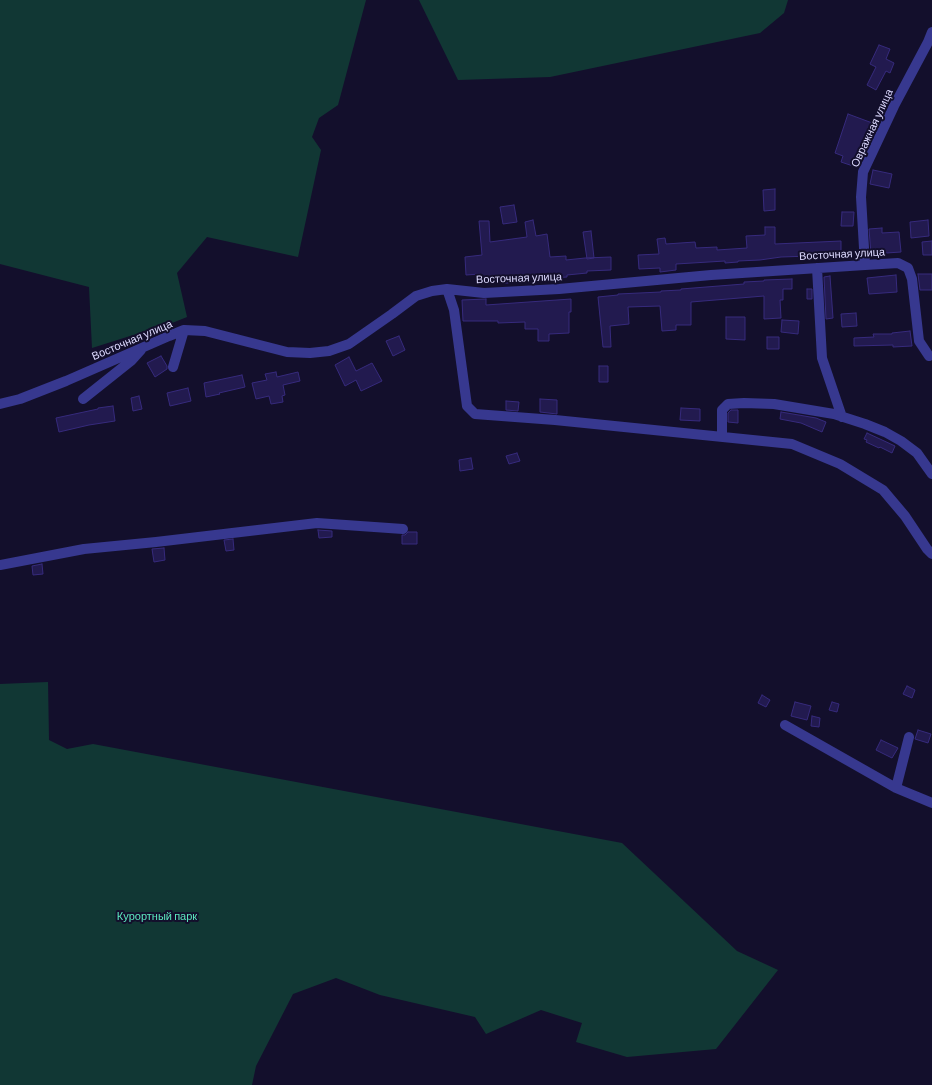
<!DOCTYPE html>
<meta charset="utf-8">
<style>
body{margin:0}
canvas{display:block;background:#130f2c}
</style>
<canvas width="932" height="1085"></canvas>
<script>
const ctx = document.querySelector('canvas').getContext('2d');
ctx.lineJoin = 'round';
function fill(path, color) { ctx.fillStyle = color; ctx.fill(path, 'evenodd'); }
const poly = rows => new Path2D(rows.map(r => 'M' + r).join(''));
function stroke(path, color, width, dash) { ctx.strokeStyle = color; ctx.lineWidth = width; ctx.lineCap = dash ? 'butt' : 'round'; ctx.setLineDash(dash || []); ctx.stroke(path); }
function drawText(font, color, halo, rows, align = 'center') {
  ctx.font = font + ' Barlow,sans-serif'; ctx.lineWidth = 4; ctx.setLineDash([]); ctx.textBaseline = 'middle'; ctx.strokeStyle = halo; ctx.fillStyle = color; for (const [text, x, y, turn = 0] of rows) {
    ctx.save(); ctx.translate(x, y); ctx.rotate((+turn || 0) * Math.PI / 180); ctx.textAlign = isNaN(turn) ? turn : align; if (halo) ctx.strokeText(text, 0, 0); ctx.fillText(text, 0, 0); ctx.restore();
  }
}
const green = poly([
 [0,0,366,0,338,105,319,118,312,137,321,150,298,257,207,237,177,273,187,317,167,325,149,330,92,348,89,287,0,264],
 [419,0,788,0,784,13,760,33,550,77,458,80],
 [48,682,49,740,67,749,93,744,622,843,737,951,778,970,716,1049,627,1057,576,1042,582,1023,541,1010,486,1034,475,1017,380,995,336,978,293,994,256,1066,252,1085,0,1085,0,684]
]);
const building = poly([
 [879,45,890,49,886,59,894,63,890,73,886,71,876,90,867,85,876,67,870,64,879,45],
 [848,114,875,124,869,140,865,138,856,167,841,162,843,156,835,153,848,114],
 [873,170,892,174,889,188,870,184,873,170],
 [775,189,775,210,764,211,763,190,775,189],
 [514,205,517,222,503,224,500,207,514,205],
 [842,212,854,212,853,226,841,226,842,212],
 [533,220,536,236,547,234,550,257,566,256,566,260,585,258,611,257,611,270,587,271,587,273,567,275,567,277,553,278,553,275,510,280,510,283,501,283,500,276,481,278,480,274,466,275,465,257,482,255,479,221,489,221,490,242,527,237,525,222,533,220],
 [928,220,929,236,911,238,910,222,928,220],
 [765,227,775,227,775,244,841,241,841,255,781,257,760,260,738,261,738,262,725,263,725,261,676,264,676,270,660,272,660,268,639,269,638,255,659,254,657,239,665,238,666,244,695,242,696,248,717,247,717,250,747,248,746,236,765,235,765,227],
 [882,228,882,233,899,232,901,252,871,254,869,229,882,228],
 [591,231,594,258,587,259,583,232,591,231],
 [932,241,932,255,923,255,922,242,932,241],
 [918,274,932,274,932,290,920,290,918,274],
 [896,275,897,292,869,294,867,278,896,275],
 [830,276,833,318,826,319,824,277,830,276],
 [792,279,792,289,783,289,783,300,780,300,781,318,764,319,764,296,691,302,691,325,676,325,676,330,662,331,660,306,628,307,629,324,610,326,611,347,603,347,598,297,618,295,618,294,661,292,661,291,681,290,681,289,744,284,744,282,764,281,764,280,792,279],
 [807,289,812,289,812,299,807,299,807,289],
 [486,299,486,305,571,299,571,312,569,312,569,333,549,334,549,341,538,341,538,329,525,329,525,322,498,323,498,321,463,321,462,300,486,299],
 [856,313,857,326,842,327,841,314,856,313],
 [726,317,745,317,745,340,726,339,726,317],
 [782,320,799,321,798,334,781,332,782,320],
 [910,331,912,346,893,347,893,345,854,346,854,338,874,337,873,334,892,334,892,333,910,331],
 [399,336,405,350,393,356,386,341,399,336],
 [767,337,779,337,779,349,767,349,767,337],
 [161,356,167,366,167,369,155,377,147,363,161,356],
 [349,357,356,371,372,363,382,381,361,391,356,380,345,386,335,365,349,357],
 [599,366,608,366,608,382,599,382,599,366],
 [276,372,277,377,298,372,300,381,283,385,285,395,282,396,283,402,271,404,269,396,256,399,252,383,267,380,265,374,276,372],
 [242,375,245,387,219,393,220,394,206,397,204,383,242,375],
 [188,388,191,401,170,406,167,393,188,388],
 [139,396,142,409,133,411,131,398,139,396],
 [540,399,557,400,557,414,540,412,540,399],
 [506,401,519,402,518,411,506,410,506,401],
 [113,406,115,421,89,425,59,432,56,418,98,409,98,408,113,406],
 [681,408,700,409,700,421,680,420,681,408],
 [731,410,738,410,738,423,728,422,728,413,731,410],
 [781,412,816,418,826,422,822,432,801,423,780,419,781,412],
 [867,433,895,446,892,453,880,447,879,448,866,442,867,440,864,439,867,433],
 [517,453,520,461,509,464,506,456,517,453],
 [471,458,473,469,460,471,459,460,471,458],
 [318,530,332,531,332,537,319,538,318,530],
 [408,532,417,532,417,544,402,544,402,535,405,535,408,532],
 [233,539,234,550,226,551,224,540,233,539],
 [164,548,165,560,154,562,152,549,164,548],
 [42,564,43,574,33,575,32,566,42,564],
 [907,686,915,690,912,698,903,694,907,686],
 [762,695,770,700,766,707,758,703,762,695],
 [795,702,811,706,807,720,791,716,795,702],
 [832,702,839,704,837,712,829,710,832,702],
 [812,716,820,718,819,727,811,726,812,716],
 [918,730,931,734,928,743,915,739,918,730],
 [881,740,898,748,892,758,876,750,881,740]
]);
const minor = poly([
 [865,265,861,197,863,172,894,106,928,42,932,32],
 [817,268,822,358,842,417],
 [447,289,454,310,467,406,475,414,555,420,792,444,840,464,883,490,905,516,927,549,932,554],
 [173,367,184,330],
 [83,399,132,360,141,350],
 [0,404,20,399,66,381,169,336,184,330,205,331,287,352,310,353,329,351,349,344,392,314,416,296,432,291,447,289,484,293,559,289,711,275,865,265,898,263,908,268,912,279,919,341,929,356],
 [722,437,722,410,728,404,744,403,774,404,834,414,865,424,885,432,901,441,917,453,932,474],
 [0,565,84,549,156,542,317,523,403,529],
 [785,725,896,788,932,803],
 [896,788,909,737]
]);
const streetNames = [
 ["Овражная улица",872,128,-65],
 ["Восточная улица",842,254,-3],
 ["Восточная улица",519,278,-2],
 ["Восточная улица",132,340,-23]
];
const parkNames = [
 ["Курортный парк",157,916]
];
fill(green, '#113734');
fill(building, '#221a4f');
stroke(building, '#362a7c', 1);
stroke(minor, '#37388f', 10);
drawText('11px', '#dddaff', '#130f2c', streetNames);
drawText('11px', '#5ce9bf', '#130f2c', parkNames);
</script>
